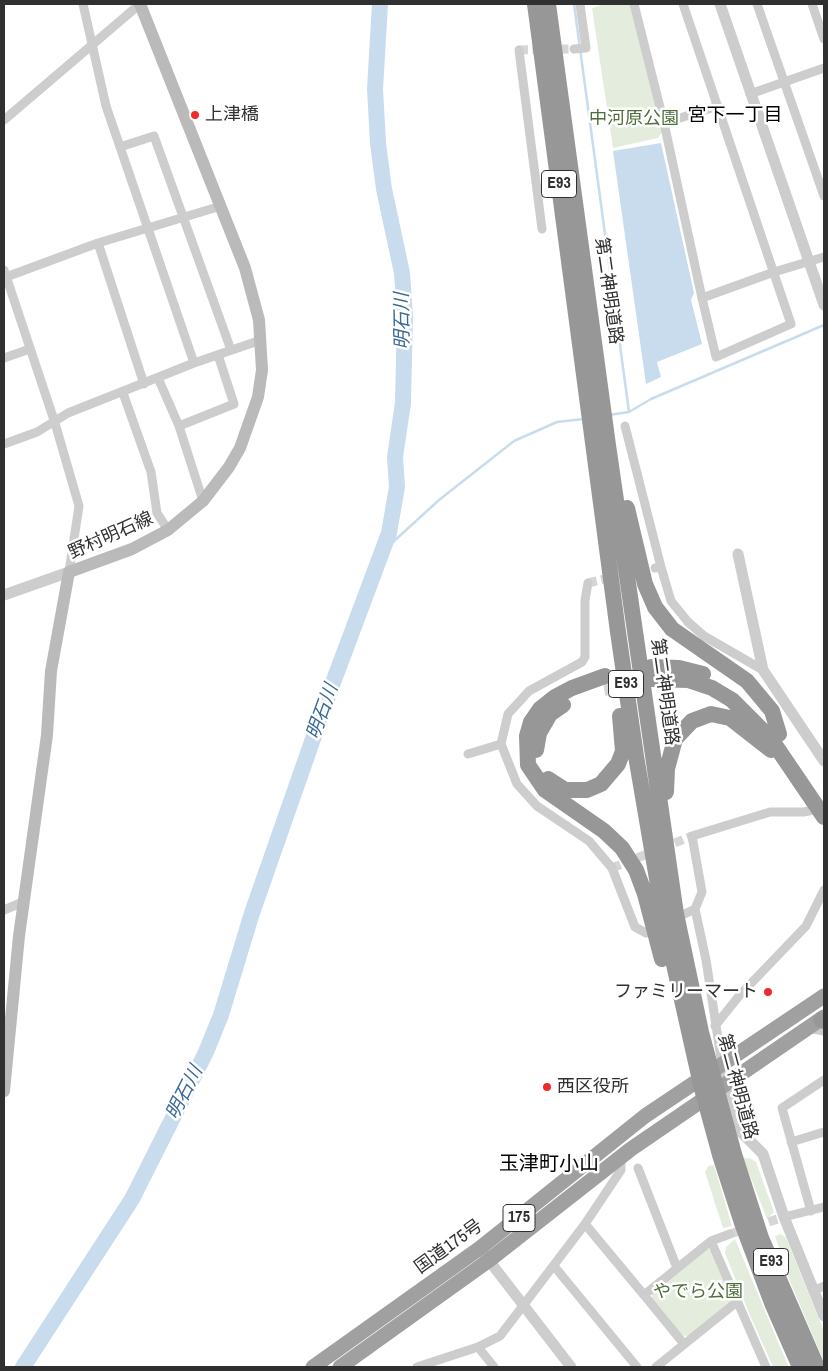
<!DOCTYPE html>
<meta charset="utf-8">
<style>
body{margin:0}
#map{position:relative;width:828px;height:1371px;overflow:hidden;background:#fff;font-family:"Archivo Narrow",sans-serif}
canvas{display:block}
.frame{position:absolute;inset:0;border:5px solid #303030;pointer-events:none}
</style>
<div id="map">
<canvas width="828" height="1371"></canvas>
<div class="frame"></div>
</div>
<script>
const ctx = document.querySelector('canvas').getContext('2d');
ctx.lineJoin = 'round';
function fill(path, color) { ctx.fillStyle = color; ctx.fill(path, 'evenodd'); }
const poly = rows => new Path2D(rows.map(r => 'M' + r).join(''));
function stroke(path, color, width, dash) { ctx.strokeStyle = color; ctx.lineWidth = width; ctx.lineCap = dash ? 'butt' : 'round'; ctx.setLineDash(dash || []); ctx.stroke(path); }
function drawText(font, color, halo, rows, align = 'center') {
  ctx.font = font + ' "Archivo Narrow","Noto Sans JP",sans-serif'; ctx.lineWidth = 5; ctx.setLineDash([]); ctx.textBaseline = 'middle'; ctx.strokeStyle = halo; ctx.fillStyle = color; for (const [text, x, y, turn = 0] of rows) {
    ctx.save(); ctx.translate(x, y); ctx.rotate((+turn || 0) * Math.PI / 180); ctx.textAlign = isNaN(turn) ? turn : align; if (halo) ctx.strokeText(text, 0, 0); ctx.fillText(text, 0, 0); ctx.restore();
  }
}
const green = poly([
 [605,4,632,4,662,132,658,138,613,148,592,8],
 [743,1158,750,1158,756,1162,774,1212,767,1219],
 [714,1165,732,1226,723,1228,705,1172,708,1166],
 [781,1234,786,1238,824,1331,824,1362,789,1279,775,1236],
 [735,1239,778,1342,789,1367,773,1367,748,1311,725,1253,726,1247],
 [707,1249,711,1250,733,1300,688,1336,679,1335,652,1299,652,1293]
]);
const water = poly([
 [661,143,694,293,691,300,702,344,657,362,661,377,646,384,613,151]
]);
const stream = poly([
 [574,4,629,412],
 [609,415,629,412,651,399,824,325],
 [382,552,439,500,514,441,557,422,584,419]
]);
const river = poly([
 [23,1367,132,1199,206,1052,221,1015,252,913,328,696,389,533,397,487,395,457,403,403,405,316,402,273,384,189,378,143,375,89,380,4]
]);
const minorTunnel = poly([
 [519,50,574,49],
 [588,583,613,577],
 [612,868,692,836],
 [730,1234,784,1217]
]);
const motorwayTunnel = poly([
 [604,688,637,682]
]);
const minor = poly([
 [83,4,106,106,194,363],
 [634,4,664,123],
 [683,4,791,324,716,357,702,298],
 [757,4,824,196],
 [812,4,824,39],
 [574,49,586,48,580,4],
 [519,50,542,229],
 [750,94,824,68],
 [718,106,664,123,702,298,774,272,824,257],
 [4,120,140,4],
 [120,147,154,136,231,350],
 [98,243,144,384],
 [4,270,55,423,79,506,69,572],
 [6,277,98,243,221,206],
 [4,358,30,349],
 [158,378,179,426,203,501],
 [123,393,151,472,157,513,168,530],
 [179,426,234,404,218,355],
 [625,426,661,567],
 [4,444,37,432,68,413,194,363,261,340],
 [655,568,661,567,671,601,688,622,704,636,763,670],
 [501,744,517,784,537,806,589,841,612,868,635,927,646,933,657,927],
 [468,754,501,744,508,714,529,691,582,662,585,657,585,600,588,583],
 [695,909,702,892,692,836,770,812,804,812,822,808],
 [4,910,25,901],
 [674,919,695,909,706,960,722,1065],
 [715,1026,739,996,806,926,824,890],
 [807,1028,824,1031],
 [791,1142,824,1132],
 [638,1168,677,1268],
 [811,1211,782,1108,824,1080],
 [784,1217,824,1207],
 [585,1224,621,1170,621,1157],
 [711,1241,766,1367],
 [554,1266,637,1367],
 [813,1291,824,1286],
 [644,1295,684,1344],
 [478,1347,494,1367],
 [417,1367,478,1347,500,1336,585,1224,644,1295,711,1241,730,1234],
 [656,1367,738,1301]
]);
const tertiary = poly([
 [720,4,824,305],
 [738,554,763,670,824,761],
 [4,595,69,572],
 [722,1065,739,1130,763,1154,784,1217,824,1316],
 [484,1254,571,1367]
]);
const secondary = poly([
 [4,1091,19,936,47,735,51,671,69,572,132,549,168,530,203,501,229,467,240,448,258,397,262,370,259,320,245,268,140,4]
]);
const trunk = poly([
 [313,1367,480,1248,645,1116,824,996],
 [340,1367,488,1261,631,1149,824,1017]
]);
const motorway = poly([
 [535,4,618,632,636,756,664,920,702,1089,720,1155,742,1223,772,1303,800,1367],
 [548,4,608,445,676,914,701,1032,734,1154,761,1238,817,1367],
 [627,508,645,584,655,607,672,629,747,681,772,711,779,734],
 [651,667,679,668,703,674],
 [605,676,572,688,555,697,540,709,531,722,527,736,528,765,545,790,604,831,622,848,636,870,645,894,662,959],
 [652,679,688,680,712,688,732,700,771,739,824,817],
 [536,750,539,733,550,714,563,705],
 [548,779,565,790,587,790,601,784,618,764,623,751,620,716],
 [666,792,667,769,675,739,692,721,711,714,730,718,771,750],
 [821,1020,824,1021]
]);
const markers = [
 [195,115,5,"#ee2c2a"],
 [768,992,5,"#ee2c2a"],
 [547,1087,5,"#ee2c2a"]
];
const shields = [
 [559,184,35],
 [626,684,35],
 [519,1218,32],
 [771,1262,35]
];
const shieldNames = [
 ["E93",559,184],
 ["E93",626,684],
 ["175",519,1218],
 ["E93",771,1262]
];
const poiNames = [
 ["上津橋",205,115],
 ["ファミリーマート",758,992,"right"],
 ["西区役所",557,1087]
];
const parkNames = [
 ["中河原公園",634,119],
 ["やでら公園",698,1292]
];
const streetNames = [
 ["第二神明道路",608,291,82],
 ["野村明石線",111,536,-24],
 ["第二神明道路",664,692,82],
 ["第二神明道路",737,1087,75],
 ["国道175号",449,1247,-36]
];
const neighbourhoodNames = [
 ["宮下一丁目",735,116]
];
const waterNames = [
 ["明石川",403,321,-91],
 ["明石川",323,712,-70],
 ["明石川",185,1093,-63]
];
const quarterNames = [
 ["玉津町小山",549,1165]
];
fill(green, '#e4eddd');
fill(water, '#c8dcee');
stroke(stream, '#c8dcee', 2.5);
stroke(river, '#c8dcee', 16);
stroke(minorTunnel, '#d6d6d6', 9, [9, 4.5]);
stroke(motorwayTunnel, '#d6d6d6', 16, [16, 8]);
stroke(minor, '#cdcdcd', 9);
stroke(tertiary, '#cdcdcd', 11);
stroke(secondary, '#bababa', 12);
stroke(trunk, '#a0a0a0', 15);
stroke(motorway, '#979797', 16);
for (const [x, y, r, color] of markers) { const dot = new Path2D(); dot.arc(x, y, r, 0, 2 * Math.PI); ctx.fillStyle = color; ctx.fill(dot); stroke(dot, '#fff', 2); }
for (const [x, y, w] of shields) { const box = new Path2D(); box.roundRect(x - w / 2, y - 13.5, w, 27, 4); ctx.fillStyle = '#fff'; ctx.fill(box); stroke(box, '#303030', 1); }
drawText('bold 16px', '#303030', null, shieldNames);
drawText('18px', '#303030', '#fff', poiNames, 'left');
drawText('18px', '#4e6e3a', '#fff', parkNames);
drawText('18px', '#303030', '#fff', streetNames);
drawText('19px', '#000', '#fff', neighbourhoodNames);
drawText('italic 19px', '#396a96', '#fff', waterNames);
drawText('20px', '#000', '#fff', quarterNames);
</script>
